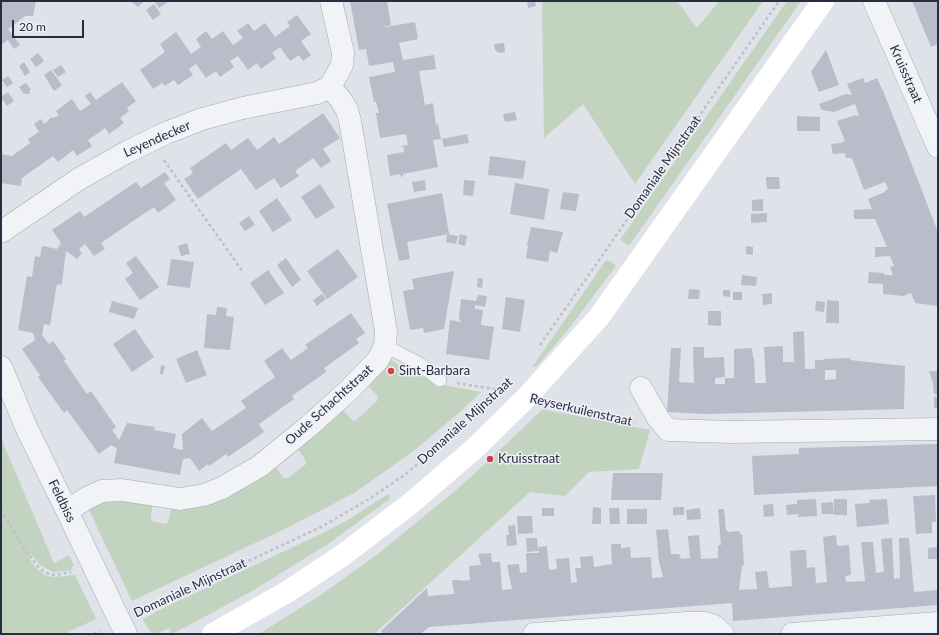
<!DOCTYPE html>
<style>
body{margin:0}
#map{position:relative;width:939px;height:635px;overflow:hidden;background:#dfe2e9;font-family:Lato,sans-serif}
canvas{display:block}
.frame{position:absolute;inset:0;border:2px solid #272e41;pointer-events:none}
.scale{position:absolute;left:12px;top:20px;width:72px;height:18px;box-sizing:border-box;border:2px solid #272e41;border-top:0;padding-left:5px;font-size:12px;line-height:14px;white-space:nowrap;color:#272e41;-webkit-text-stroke:3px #eff1f7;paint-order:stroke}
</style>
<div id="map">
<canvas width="939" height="635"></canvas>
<div class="frame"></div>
<div class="scale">20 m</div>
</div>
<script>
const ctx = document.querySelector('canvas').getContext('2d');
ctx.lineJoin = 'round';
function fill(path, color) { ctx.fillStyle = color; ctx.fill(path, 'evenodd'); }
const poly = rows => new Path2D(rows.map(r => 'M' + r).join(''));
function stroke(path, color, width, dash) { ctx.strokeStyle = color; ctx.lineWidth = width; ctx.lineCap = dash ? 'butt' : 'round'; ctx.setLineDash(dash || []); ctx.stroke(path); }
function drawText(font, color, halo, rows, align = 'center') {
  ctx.font = font + ' Lato,sans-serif'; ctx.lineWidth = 3; ctx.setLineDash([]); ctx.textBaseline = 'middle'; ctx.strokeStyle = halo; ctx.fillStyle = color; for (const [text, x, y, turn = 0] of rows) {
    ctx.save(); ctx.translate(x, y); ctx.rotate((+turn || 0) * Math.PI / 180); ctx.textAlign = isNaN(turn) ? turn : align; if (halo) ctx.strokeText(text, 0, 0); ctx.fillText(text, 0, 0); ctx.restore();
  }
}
const green = poly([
 [542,1,677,1,697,28,719,1,763,1,635,184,583,104,544,138],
 [787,1,801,1,629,246,620,240],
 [606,260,612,262,616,266,567,331,537,366,533,367,533,366],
 [388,359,438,384,481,392,462,410,415,450,354,493,287,528,132,601,89,510,89,508,113,498,152,505,151,521,166,524,168,522,171,508,275,467,284,478,288,478,306,464,306,461,298,449,341,410,344,411,352,420,355,421,377,401,378,396,369,387,369,384],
 [544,408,546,410,650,430,639,469,589,472,565,496,530,492,374,634,259,634,321,595,379,553,455,491,487,462],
 [1,438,54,563,69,555,74,565,71,567,73,570,53,572,40,565,31,554,28,557,37,569,45,575,53,577,75,575,96,619,64,634,1,634],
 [388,494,391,498,328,544,254,590,197,621,172,634,169,628,156,634,152,634,143,619,153,614,153,613,325,532,348,520]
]);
const building = poly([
 [1,1,36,1,33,16,25,16,8,29,20,45,14,49,8,40,1,45],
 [131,1,144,1,138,7],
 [154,1,169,1,159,8],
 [350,1,387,1,391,25,380,28,415,22,418,39,399,43,403,60,434,55,436,69,419,71,425,105,433,103,436,125,438,124,441,139,433,140,438,167,403,174,403,176,401,177,400,174,390,176,387,155,404,152,404,147,402,147,401,146,408,145,406,134,380,138,376,113,379,113,376,102,374,102,369,77,395,72,393,62,369,66,366,49,359,50],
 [527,1,535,1,536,6,528,8],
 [912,1,938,1,938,44,931,47],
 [154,4,161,14,153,20,146,10],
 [297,15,311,34,301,41,311,55,303,61,299,55,290,61,280,47,272,53,276,58,261,69,257,63,248,70,238,56,230,61,234,67,220,77,216,71,206,78,196,64,189,69,193,75,178,85,174,80,165,86,162,83,153,89,140,70,165,52,160,44,176,32,191,54,201,47,196,39,206,31,212,39,223,31,233,45,243,38,237,31,248,23,254,31,265,23,275,37,290,26,287,22],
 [504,43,505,52,499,53,495,50,494,44],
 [826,50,839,85,819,92,811,72],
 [38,53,44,61,36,67,30,59],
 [24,62,30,72,25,76,19,66],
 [61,65,66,72,58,77,53,70],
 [51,70,62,85,54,91,44,75],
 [8,76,13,83,7,87,2,80],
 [863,78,865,83,877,78,884,93,938,232,938,306,915,303,911,293,903,296,883,294,883,284,868,283,869,272,884,273,884,275,893,275,890,267,894,266,890,256,875,257,875,247,887,247,875,219,854,219,854,210,872,209,868,199,885,192,885,191,888,189,885,182,864,190,852,158,846,158,845,153,833,154,831,144,841,143,845,141,837,121,856,115,857,116,859,116,855,104,834,112,822,110,819,104,846,94,852,95,847,84],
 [122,82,136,101,127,108,129,111,120,118,124,123,109,134,105,128,97,134,88,140,92,146,77,156,73,150,58,162,53,156,22,178,21,186,1,183,1,154,12,156,30,143,28,139,39,132,34,124,41,119,44,124,52,117,53,118,59,115,56,111,72,99,80,111,91,104,85,96,90,92,96,100],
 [26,83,31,90,29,91,30,93,27,95,26,93,24,94,19,87],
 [8,92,14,101,7,106,1,97],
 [515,112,517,120,505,122,503,114],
 [323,113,340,138,323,149,331,161,321,168,313,158,295,171,299,176,281,188,274,178,256,190,241,169,198,199,184,179,193,173,190,168,226,143,231,150,248,138,257,150,274,137,279,144],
 [797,116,820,117,820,131,797,131],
 [467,134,469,143,444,147,442,139],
 [490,156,526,161,523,179,488,175],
 [165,172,170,179,164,183,176,200,158,213,154,207,136,219,101,243,105,249,94,256,85,244,79,249,82,253,77,259,66,251,62,283,61,285,57,284,50,325,44,324,42,335,49,344,53,341,66,359,64,361,87,394,91,391,116,427,112,430,119,440,127,423,155,427,154,430,176,434,173,448,183,450,182,434,202,418,212,431,246,408,241,401,275,377,264,361,282,348,291,360,308,348,305,345,351,313,365,333,356,339,359,343,324,368,326,372,292,396,294,399,259,424,264,432,228,457,226,454,209,466,208,464,199,471,190,458,183,459,180,475,114,463,117,448,111,445,99,454,67,410,64,413,38,377,40,375,22,349,35,340,33,333,18,330,27,276,32,277,35,256,40,257,42,246,57,249,61,243,52,230,80,211,84,217,136,182,141,188],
 [766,177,779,177,780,189,767,189],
 [425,180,426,190,414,192,412,182],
 [464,180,475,181,473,196,463,195],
 [515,183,549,189,544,220,510,214],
 [320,184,335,207,316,219,301,197],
 [563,192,579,194,576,211,560,209],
 [442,193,449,234,407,242,410,259,399,261,387,204],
 [277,198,292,220,273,232,259,211],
 [763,199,763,211,752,211,752,200],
 [767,213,767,222,751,223,751,214],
 [249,216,255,225,245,231,239,223],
 [531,227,563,232,557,253,550,251,548,262,526,258,528,246,527,245],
 [447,234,458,236,456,244,446,242],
 [460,234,467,236,465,246,458,244],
 [187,243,190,254,181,256,178,246],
 [746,246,753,247,753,255,746,254],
 [338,249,358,277,327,299,307,271],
 [136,256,159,287,140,300,125,279,133,273,126,263],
 [286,258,301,280,292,287,277,265],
 [171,259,194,262,190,288,167,285],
 [268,270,284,293,265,305,250,283],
 [454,271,444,329,424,333,423,328,410,330,403,291,414,289,412,279],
 [742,275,757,277,756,286,741,285],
 [478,278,483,279,482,288,477,287],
 [689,289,700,290,699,299,688,299],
 [723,290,730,290,730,297,723,296],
 [733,292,742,292,742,300,733,300],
 [772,293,772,304,763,305,762,294],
 [322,294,326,299,317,306,313,300],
 [478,295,487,296,485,307,475,305,475,309,483,310,481,325,494,327,489,360,446,354,450,320,461,322,459,318,461,299,476,301],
 [506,297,525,300,520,332,502,329],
 [827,300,839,301,839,323,826,323],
 [112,301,138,308,134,319,109,312],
 [816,301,825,302,824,312,815,311],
 [217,307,227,308,226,316,234,317,230,350,204,348,207,314,216,315],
 [708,311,721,311,721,326,708,325],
 [135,329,154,357,132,372,113,344],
 [804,331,805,369,815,369,815,360,824,360,824,359,850,358,850,360,905,366,904,409,705,414,667,412,671,348,681,348,679,382,694,383,693,347,704,347,704,358,724,357,725,377,715,378,715,384,725,384,725,378,734,378,734,349,752,348,753,358,754,358,755,383,766,383,764,347,783,346,783,362,794,362,793,332],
 [825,370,836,370,836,379,825,380],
 [197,350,207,375,186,383,176,359],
 [161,365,165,366,163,374,160,374],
 [929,371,938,371,938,394,934,394,933,383],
 [934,397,938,397,938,408,934,408],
 [938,444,938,486,754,495,752,456,799,454,799,448],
 [613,473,663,473,661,500,611,500],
 [935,495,936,522,932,522,932,533,916,534,913,496],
 [816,499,817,516,798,517,798,514,787,515,786,505,797,504,797,500],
 [834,499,847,499,847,515,834,515],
 [887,499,889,524,857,527,855,504,870,503,869,500],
 [833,502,834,514,822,514,821,503],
 [773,504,774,516,764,517,763,505],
 [593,507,601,508,601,524,592,524],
 [673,507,684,507,684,515,673,515],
 [542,508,554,508,554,516,542,516],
 [609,508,619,508,620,524,610,524],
 [700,508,701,519,687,520,686,510],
 [627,509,647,509,647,524,627,524],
 [718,509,724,509,726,530,728,532,739,531,740,534,742,534,744,565,742,566,739,590,757,589,755,572,767,571,769,588,792,586,790,551,802,550,806,550,807,568,815,567,816,583,827,582,823,537,836,535,837,546,849,545,851,575,845,576,846,582,865,581,861,542,873,542,876,573,884,572,881,539,892,538,894,579,900,578,899,538,909,538,914,592,938,590,938,605,733,621,732,603,429,627,420,634,384,634,381,631,427,588,428,596,454,594,452,580,461,580,461,581,470,580,469,566,481,565,478,554,491,553,492,562,500,562,502,590,512,589,507,565,519,564,520,573,527,572,526,553,539,553,538,547,547,546,549,570,557,569,556,559,569,558,571,583,577,582,575,568,581,568,580,557,593,556,594,567,612,564,611,544,621,544,621,548,630,547,631,558,651,557,652,578,663,577,659,562,656,530,668,529,671,554,679,554,681,559,690,558,688,536,699,535,701,559,718,558,718,545,721,545],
 [517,516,532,516,533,533,518,534],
 [515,525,517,545,507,546,506,535,509,535,508,526],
 [526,538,537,538,538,551,527,552],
 [938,547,938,559,928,559,928,548]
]);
const path = poly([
 [164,160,243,272],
 [540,345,779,1],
 [457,383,500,390],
 [551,405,634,422],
 [1,510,22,545,35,563,40,569,49,574,55,575,71,572],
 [140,612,323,526,369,499,403,476,419,463],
 [94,634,100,631]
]);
const service = poly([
 [385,346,418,363,440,380]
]);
const minor = poly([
 [330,87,342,65,343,53,331,1],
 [1,232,79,179,127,152,166,133,202,119,243,108,317,93,330,87],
 [1,367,27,429,67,511,126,634],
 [641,388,658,418,668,430,731,432,938,429],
 [67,511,87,498,102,491,122,490,180,499,204,495,222,488,260,466,309,426,348,391,378,360,385,346,386,331,350,121,347,110,341,100,330,87],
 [534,634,687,623,705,623,714,626,723,634],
 [792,634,938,623]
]);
const tertiary = poly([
 [874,1,938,147]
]);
const secondary = poly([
 [213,634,287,592,343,555,410,504,475,448,526,398,599,317,823,1]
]);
const markers = [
 [391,371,4,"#d63c43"],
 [490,459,4,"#d63c43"]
];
const streetNames = [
 ["Kruisstraat",906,74,66],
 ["Leyendecker",157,139,-24],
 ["Domaniale Mijnstraat",663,167,-55],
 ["Oude Schachtstraat",329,405,-42],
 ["Reyserkuilenstraat",581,410,13],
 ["Domaniale Mijnstraat",465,421,-42],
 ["Feldbiss",62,501,64],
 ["Domaniale Mijnstraat",190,588,-25]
];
const poiNames = [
 ["Sint-Barbara",399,371],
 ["Kruisstraat",498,459]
];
fill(green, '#c2d4c0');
fill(building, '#b9bdc9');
stroke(service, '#a4a8b3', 14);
stroke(minor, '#a4a8b3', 23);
stroke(tertiary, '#a4a8b3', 23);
stroke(path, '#bdc0c8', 2.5, [3, 3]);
stroke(service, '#f2f3f7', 13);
stroke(minor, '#f2f3f7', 22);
stroke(tertiary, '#f2f3f7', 22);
stroke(secondary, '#fff', 22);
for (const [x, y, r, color] of markers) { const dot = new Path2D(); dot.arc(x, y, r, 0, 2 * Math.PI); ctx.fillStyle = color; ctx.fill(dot); stroke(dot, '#eff1f7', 1.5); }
drawText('13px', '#272e41', '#eff1f7', streetNames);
drawText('13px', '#272e41', '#eff1f7', poiNames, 'left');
</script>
